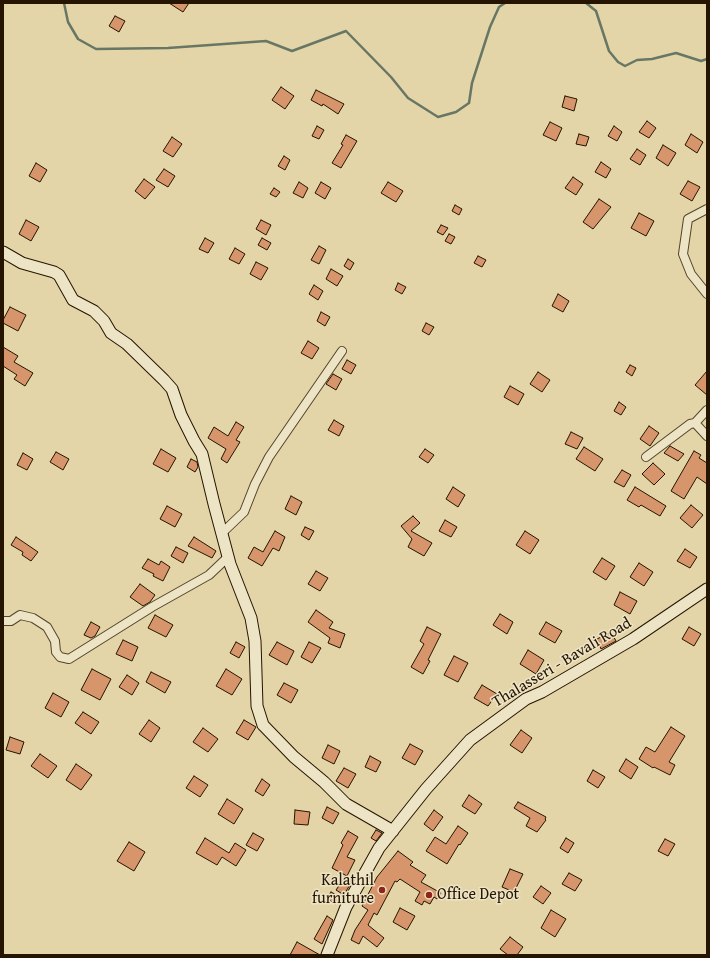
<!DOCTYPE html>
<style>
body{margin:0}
#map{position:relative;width:710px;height:958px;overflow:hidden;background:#e3d5a7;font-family:"Gentium Book Plus",serif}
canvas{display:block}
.frame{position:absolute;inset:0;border:4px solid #251400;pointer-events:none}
</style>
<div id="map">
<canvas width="710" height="958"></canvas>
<div class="frame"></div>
</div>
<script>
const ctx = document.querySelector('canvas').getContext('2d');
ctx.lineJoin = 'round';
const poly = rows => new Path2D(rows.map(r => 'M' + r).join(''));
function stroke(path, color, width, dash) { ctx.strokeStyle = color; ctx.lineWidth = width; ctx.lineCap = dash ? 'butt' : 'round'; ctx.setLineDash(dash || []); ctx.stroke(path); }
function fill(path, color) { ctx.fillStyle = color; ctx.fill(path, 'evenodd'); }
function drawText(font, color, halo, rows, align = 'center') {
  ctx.font = font + ' "Gentium Book Plus",serif'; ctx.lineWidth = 3; ctx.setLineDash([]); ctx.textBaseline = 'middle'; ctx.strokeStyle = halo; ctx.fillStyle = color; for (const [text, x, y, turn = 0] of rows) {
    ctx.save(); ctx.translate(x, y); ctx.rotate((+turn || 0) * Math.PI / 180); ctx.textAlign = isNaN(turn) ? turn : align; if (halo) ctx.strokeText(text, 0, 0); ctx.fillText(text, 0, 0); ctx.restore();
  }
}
const stream = poly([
 [64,3,68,22,78,39,96,49,168,48,266,41,292,51,346,31,391,77,408,98,438,117,456,112,469,103,472,83,490,27,499,7,505,3],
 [586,3,596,11,609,51,618,62,625,66,637,60,652,59,676,53,701,61,707,59]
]);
const building = poly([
 [169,3,189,3,183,12,169,3],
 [115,16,125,21,119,32,109,26,115,16],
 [281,87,294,96,285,109,272,100,281,87],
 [316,90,344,104,338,114,323,104,322,106,311,100,316,90],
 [565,96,577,99,574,111,562,107,565,96],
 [647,121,656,128,649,138,639,132,647,121],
 [550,122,562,128,556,141,543,135,550,122],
 [317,126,324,130,319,139,312,136,317,126],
 [614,126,622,132,617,141,608,136,614,126],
 [579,134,589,137,586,146,576,144,579,134],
 [691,134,703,142,697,153,685,145,691,134],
 [346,135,357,141,341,168,332,163,343,145,341,144,346,135],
 [172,137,182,144,173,157,163,151,172,137],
 [663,145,676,153,668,166,656,158,663,145],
 [637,149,646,155,640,165,630,159,637,149],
 [284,156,290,160,285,170,278,166,284,156],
 [601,162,611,169,606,178,595,172,601,162],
 [36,163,47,170,40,182,29,176,36,163],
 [164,169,175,176,168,187,156,180,164,169],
 [573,177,583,184,576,195,565,188,573,177],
 [144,179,155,187,145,199,135,191,144,179],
 [688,181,700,187,692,201,680,194,688,181],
 [299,182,308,188,303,198,293,193,299,182],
 [321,182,331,188,325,199,315,193,321,182],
 [388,182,403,191,396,202,381,193,388,182],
 [274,188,280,192,276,197,270,194,274,188],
 [599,199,611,207,593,229,583,222,599,199],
 [455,205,462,209,459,215,452,211,455,205],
 [639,213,654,221,646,236,631,228,639,213],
 [26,220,39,227,31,241,19,234,26,220],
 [261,220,271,225,266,235,256,229,261,220],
 [441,225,448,228,443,235,437,232,441,225],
 [449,234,455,237,451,244,445,241,449,234],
 [205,238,214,243,208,253,199,249,205,238],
 [262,238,271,243,267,250,258,245,262,238],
 [319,246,326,250,319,264,311,260,319,246],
 [235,248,245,254,239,264,229,259,235,248],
 [478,256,486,260,482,267,474,263,478,256],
 [348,259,354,263,350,270,344,266,348,259],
 [256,262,268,268,261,280,250,274,256,262],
 [331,269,343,276,337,286,326,279,331,269],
 [398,283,406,287,402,294,395,290,398,283],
 [314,285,323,291,318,300,309,294,314,285],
 [558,294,569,301,563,312,552,306,558,294],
 [10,307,26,315,18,331,3,323,3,320,10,307],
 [321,312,330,317,325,326,317,321,321,312],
 [426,323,434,327,429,335,422,331,426,323],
 [308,341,319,348,312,359,301,353,308,341],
 [3,347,18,356,14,362,33,373,25,386,14,379,17,375,3,366,3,347],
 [347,360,356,365,351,374,342,369,347,360],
 [630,365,636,368,632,376,626,372,630,365],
 [707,371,707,395,695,385,707,371],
 [538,372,550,380,542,392,530,384,538,372],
 [333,374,342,379,336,390,326,384,333,374],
 [510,386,524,394,518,405,504,397,510,386],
 [619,402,626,407,621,415,614,411,619,402],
 [334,420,344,426,339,436,328,430,334,420],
 [236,422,244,427,236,440,240,442,227,463,221,459,226,449,208,438,214,427,228,436,236,422],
 [649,426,659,433,650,446,640,439,649,426],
 [571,432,583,438,577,449,565,444,571,432],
 [670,446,684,454,678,461,664,453,670,446],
 [584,447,603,459,595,471,576,459,584,447],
 [161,449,176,458,168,472,153,464,161,449],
 [425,449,434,455,428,463,419,457,425,449],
 [694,451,701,455,699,458,707,463,707,484,697,477,684,499,671,491,694,451],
 [56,452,69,459,63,470,50,462,56,452],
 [23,453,33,459,27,470,17,465,23,453],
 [191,459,197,462,198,467,195,472,187,467,191,459],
 [653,463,665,474,654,485,642,474,653,463],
 [622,470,631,475,624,487,614,482,622,470],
 [453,487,465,495,458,507,446,499,453,487],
 [635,487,666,506,660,516,641,505,639,507,627,500,635,487],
 [291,496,302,502,296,515,285,509,291,496],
 [691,505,703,515,692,528,680,518,691,505],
 [167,506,182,514,175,527,160,519,167,506],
 [413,516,420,523,411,531,432,543,424,556,408,547,412,539,401,526,413,516],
 [445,520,457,527,451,537,439,531,445,520],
 [305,527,314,531,309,540,301,535,305,527],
 [275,531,285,537,279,551,273,548,262,566,248,558,254,547,263,552,275,531],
 [525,531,539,540,530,554,516,545,525,531],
 [16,537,38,552,31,561,22,555,23,552,11,545,16,537],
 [194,537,216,551,212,558,188,546,194,537],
 [176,547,188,553,183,563,171,556,176,547],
 [685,549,697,557,690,568,677,561,685,549],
 [602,558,615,566,606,580,593,572,602,558],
 [148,559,159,565,161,561,170,567,163,581,153,576,154,574,142,568,148,559],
 [639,563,653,572,644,586,630,577,639,563],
 [316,571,328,578,320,591,308,584,316,571],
 [140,584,155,595,150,602,143,606,130,597,140,584],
 [620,592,637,601,630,614,614,605,620,592],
 [316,610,333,622,329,628,345,634,340,648,328,643,330,638,308,622,316,610],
 [500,614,513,622,507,634,493,625,500,614],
 [155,615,173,625,166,637,148,628,155,615],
 [91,622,100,627,95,636,91,638,84,635,91,622],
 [546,622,562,631,555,643,539,634,546,622],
 [427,627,441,634,428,660,430,661,423,674,411,667,424,644,420,641,427,627],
 [689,627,701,634,694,646,682,639,689,627],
 [611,632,616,641,601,649,597,639,611,632],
 [123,640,138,647,132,661,116,654,123,640],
 [236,642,245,647,239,658,230,653,236,642],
 [277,642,294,651,287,665,269,655,277,642],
 [309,642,321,648,312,663,301,657,309,642],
 [528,650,544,660,536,674,520,664,528,650],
 [454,656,468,663,458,682,444,675,454,656],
 [92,669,111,679,100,700,81,690,92,669],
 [226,669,242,679,232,695,216,686,226,669],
 [151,672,171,682,165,693,146,682,151,672],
 [127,675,139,683,132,695,119,687,127,675],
 [284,683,298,690,291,703,277,695,284,683],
 [482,685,497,694,488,706,474,698,482,685],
 [53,693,69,702,61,717,45,708,53,693],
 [83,712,99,722,91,734,75,723,83,712],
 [149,720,160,728,151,742,139,734,149,720],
 [244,720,256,727,248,740,236,733,244,720],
 [671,727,685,736,669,762,675,765,670,775,654,767,653,768,639,759,646,747,655,752,671,727],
 [203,728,218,739,208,752,193,742,203,728],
 [521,730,532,738,522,753,510,745,521,730],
 [10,737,24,742,20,754,6,750,10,737],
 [410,744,423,751,415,765,402,758,410,744],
 [328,745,340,751,334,764,322,758,328,745],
 [40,754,57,766,48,778,31,766,40,754],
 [370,756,381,762,376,772,365,767,370,756],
 [626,759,638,767,631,779,619,771,626,759],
 [76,764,92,775,81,790,66,780,76,764],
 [344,768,356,774,348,788,336,781,344,768],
 [593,770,605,777,598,788,587,781,593,770],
 [194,776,208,785,200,797,186,788,194,776],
 [262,779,270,785,263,796,255,791,262,779],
 [469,795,482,804,475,814,462,806,469,795],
 [227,799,243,809,234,824,218,814,227,799],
 [518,802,546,817,545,819,546,820,537,832,526,826,530,818,514,808,518,802],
 [327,807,339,813,333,824,322,818,327,807],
 [295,810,310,812,308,825,294,824,295,810],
 [434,810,443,817,433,831,424,824,434,810],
 [458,826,468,833,460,845,459,844,447,864,426,851,435,837,446,844,458,826],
 [376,830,382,833,376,841,371,838,376,830],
 [348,831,358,837,347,857,355,860,347,876,332,868,343,845,341,843,348,831],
 [253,833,264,839,257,851,246,845,253,833],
 [205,838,229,853,235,843,246,850,236,866,222,857,217,865,196,853,205,838],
 [566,838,574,843,568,853,560,848,566,838],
 [665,839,675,844,668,856,658,851,665,839],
 [129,842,145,852,134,871,117,861,129,842],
 [398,851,413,862,410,865,426,875,421,882,441,893,437,899,434,897,430,904,424,901,422,905,415,901,420,892,400,879,397,882,395,881,377,915,374,913,368,925,384,938,377,947,363,936,359,944,351,940,355,930,368,910,362,906,377,877,398,851],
 [510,869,523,874,514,892,502,887,510,869],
 [569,873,582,880,575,891,562,884,569,873],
 [345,877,352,881,344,895,336,890,345,877],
 [541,886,551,893,543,904,533,897,541,886],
 [331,892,340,897,336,904,327,899,331,892],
 [400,908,415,916,407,930,393,922,400,908],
 [551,910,566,919,555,937,541,928,551,910],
 [327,916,333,920,322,944,314,939,327,916],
 [510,937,523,947,517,955,508,955,500,949,510,937],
 [297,942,320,955,290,955,297,942]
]);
const street = poly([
 [707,209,688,219,683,254,691,274,707,294],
 [695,423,707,436],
 [646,457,690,424,695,423,707,410],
 [222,533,244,512,255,484,269,457,342,351],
 [3,621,11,621,20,615,33,618,47,627,55,641,56,652,60,657,69,659,152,607,209,575,228,557]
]);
const secondary = poly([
 [3,252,22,263,54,272,59,275,73,300,94,311,104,321,111,333,127,344,164,380,172,389,181,415,194,441,202,454,214,504,230,564,251,618,255,641,257,706,263,725,294,757,324,782,346,804,393,831],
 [327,955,346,907,379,848,426,789,470,740,526,699,542,692,633,639,707,589]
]);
const markers = [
 [382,890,4,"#8f2418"],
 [429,895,4,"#8f2418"]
];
const streetNames = [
 ["Thalasseri - Bavali Road",562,663,-31]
];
const poiNames = [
 ["Kalathil",374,881],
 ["furniture",374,899],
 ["Office Depot",437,895,"left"]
];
stroke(stream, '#687765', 2.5);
fill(building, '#d6956a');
stroke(building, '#251400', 1);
stroke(street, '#54442a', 10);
stroke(secondary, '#251400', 13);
stroke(street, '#ede4c6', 8);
stroke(secondary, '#ede4c6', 11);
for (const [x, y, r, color] of markers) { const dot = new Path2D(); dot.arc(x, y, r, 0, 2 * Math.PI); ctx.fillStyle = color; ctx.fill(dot); stroke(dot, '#ede4c6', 1.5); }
drawText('16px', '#251400', '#ede4c6', streetNames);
drawText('16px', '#251400', '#ede4c6', poiNames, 'right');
</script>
